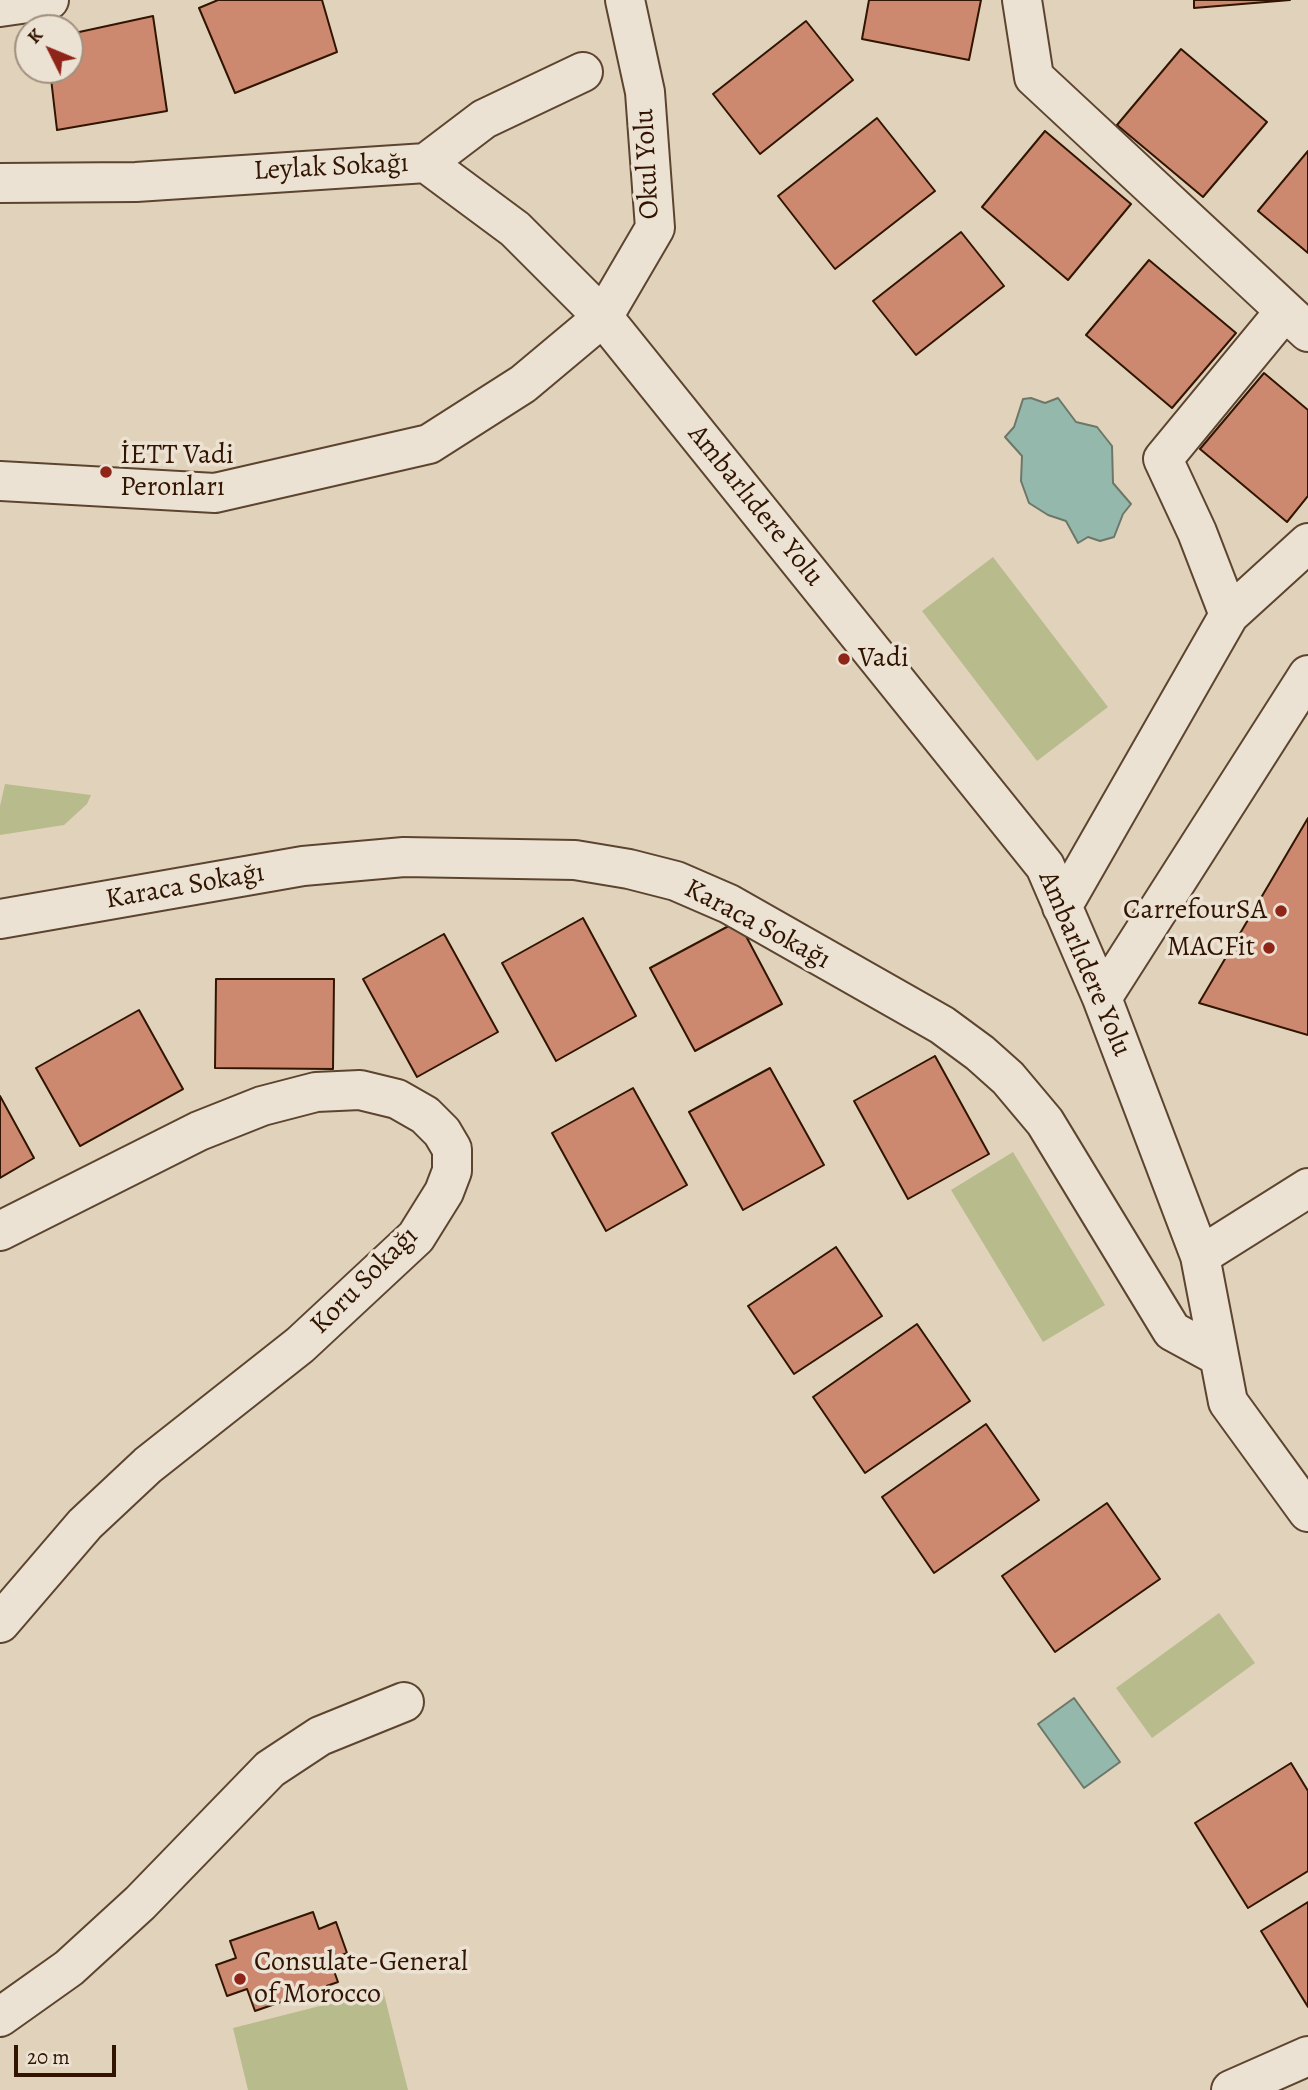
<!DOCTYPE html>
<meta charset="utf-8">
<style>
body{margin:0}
#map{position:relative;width:1308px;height:2090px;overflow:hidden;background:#e1d3bb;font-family:Alegreya,serif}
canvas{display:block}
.north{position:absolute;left:14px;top:14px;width:70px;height:70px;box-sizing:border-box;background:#ece2d3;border:2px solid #a1907f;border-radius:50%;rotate:313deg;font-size:19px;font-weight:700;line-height:28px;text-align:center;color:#311500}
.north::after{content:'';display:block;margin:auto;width:24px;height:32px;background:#8f2418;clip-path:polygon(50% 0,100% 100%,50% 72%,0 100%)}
.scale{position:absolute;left:14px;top:2045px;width:102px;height:32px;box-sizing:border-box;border:4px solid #311500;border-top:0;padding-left:9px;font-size:21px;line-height:24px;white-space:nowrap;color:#311500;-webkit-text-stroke:5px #ece2d3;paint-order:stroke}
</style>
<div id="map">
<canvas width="1308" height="2090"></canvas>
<div class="north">K</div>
<div class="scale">20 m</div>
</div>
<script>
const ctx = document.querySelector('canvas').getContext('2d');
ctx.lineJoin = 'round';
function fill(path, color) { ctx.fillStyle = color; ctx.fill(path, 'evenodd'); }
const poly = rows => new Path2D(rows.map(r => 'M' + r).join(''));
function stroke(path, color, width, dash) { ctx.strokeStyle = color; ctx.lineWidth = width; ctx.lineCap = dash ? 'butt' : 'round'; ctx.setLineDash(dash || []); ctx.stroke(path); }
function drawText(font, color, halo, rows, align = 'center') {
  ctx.font = font + ' Alegreya,serif'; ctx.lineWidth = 7; ctx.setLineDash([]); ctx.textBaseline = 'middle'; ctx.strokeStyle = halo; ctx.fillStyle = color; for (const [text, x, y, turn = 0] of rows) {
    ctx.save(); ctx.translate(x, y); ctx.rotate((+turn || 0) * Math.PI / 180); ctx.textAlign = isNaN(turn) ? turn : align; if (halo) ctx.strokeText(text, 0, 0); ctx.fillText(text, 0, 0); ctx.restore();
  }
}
const green = poly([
 [993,557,1108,707,1037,761,922,611],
 [5,784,91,795,87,804,64,825,0,835,0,806],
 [1013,1152,1105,1305,1043,1342,951,1190],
 [1219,1613,1255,1663,1152,1738,1116,1688],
 [383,1990,408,2090,248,2090,233,2028]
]);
const water = poly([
 [1031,398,1045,403,1058,398,1076,422,1097,427,1112,446,1113,483,1131,504,1123,514,1114,537,1100,541,1088,537,1078,543,1066,521,1048,515,1029,503,1021,481,1022,456,1005,437,1014,427,1023,399,1031,398],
 [1074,1698,1120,1762,1084,1788,1038,1724,1074,1698]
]);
const building = poly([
 [218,0,322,0,337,52,235,93,199,8,218,0],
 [869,0,981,0,969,60,862,39,869,0],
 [1194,0,1290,0,1194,8,1194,0],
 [153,16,167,111,57,130,50,70,70,70,70,34,153,16],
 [806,21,853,80,760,154,713,94,806,21],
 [1181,49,1267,122,1203,197,1117,125,1181,49],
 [877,118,935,191,835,269,778,196,877,118],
 [1045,131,1131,204,1068,280,982,207,1045,131],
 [1308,151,1308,253,1258,211,1308,151],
 [961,232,1004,286,916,355,873,301,961,232],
 [1149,260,1236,333,1172,408,1086,335,1149,260],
 [1264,373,1308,410,1308,496,1287,522,1200,449,1264,373],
 [1308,818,1308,1035,1199,1003,1308,818],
 [583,918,636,1016,556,1061,502,963,583,918],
 [738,921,782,1004,695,1051,650,968,738,921],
 [444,934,498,1032,417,1077,363,979,444,934],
 [216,979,334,979,333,1069,215,1068,216,979],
 [139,1010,183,1089,80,1146,36,1068,139,1010],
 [935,1056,989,1154,908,1199,854,1101,935,1056],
 [770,1068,824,1165,743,1210,689,1112,770,1068],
 [633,1088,687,1185,606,1231,552,1133,633,1088],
 [0,1096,34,1158,0,1178,0,1096],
 [836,1247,882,1316,794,1374,748,1306,836,1247],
 [917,1324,970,1401,865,1473,813,1397,917,1324],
 [986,1424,1039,1500,934,1573,882,1497,986,1424],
 [1107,1503,1160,1579,1055,1652,1002,1576,1107,1503],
 [1291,1763,1308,1791,1308,1871,1248,1908,1195,1823,1291,1763],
 [1308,1902,1308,2007,1261,1931,1308,1902],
 [313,1912,319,1929,336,1922,347,1953,330,1960,338,1982,255,2011,247,1989,227,1996,216,1965,236,1958,230,1941,313,1912]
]);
const minor = poly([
 [1022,0,1034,77,1308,332],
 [0,7,49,0],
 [426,163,484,119,583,72],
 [0,183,136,182,426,163,515,229,603,317,1045,866,1102,998,1200,1256,1228,1402,1308,1512],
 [0,481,215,493,429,444,523,384,603,317,655,228,645,92,625,0],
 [1229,615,1197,532,1163,459,1285,311],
 [1062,907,1229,615,1308,543],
 [0,919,303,866,404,857,575,860,629,869,676,881,729,904,942,1025,980,1053,1008,1078,1045,1122,1172,1331,1218,1356],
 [1102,998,1308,675],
 [0,1231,199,1131,262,1106,316,1092,360,1090,397,1099,425,1115,442,1132,452,1149,452,1171,444,1192,416,1237,300,1345,148,1465,85,1524,0,1623],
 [1200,1256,1308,1188],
 [0,2017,69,1968,140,1903,270,1769,320,1736,404,1702],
 [1231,2090,1308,2056]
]);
const markers = [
 [106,472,7,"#8f2418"],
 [844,659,7,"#8f2418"],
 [1281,911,7,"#8f2418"],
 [1269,948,7,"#8f2418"],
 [240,1979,7,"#8f2418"]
];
const streetNames = [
 ["Okul Yolu",648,164,-93],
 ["Leylak Sokağı",331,168,-3],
 ["Ambarlıdere Yolu",755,506,51],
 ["Karaca Sokağı",185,887,-10],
 ["Karaca Sokağı",757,925,28],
 ["Ambarlıdere Yolu",1084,964,67],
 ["Koru Sokağı",365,1281,-45]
];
const poiNames = [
 ["İETT Vadi",120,456],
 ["Peronları",120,488],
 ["Vadi",858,659],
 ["CarrefourSA",1267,911,"right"],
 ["MACFit",1255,948,"right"],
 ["Consulate-General",254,1963],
 ["of Morocco",254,1995]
];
fill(green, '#b8bb8c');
fill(water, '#95b8ad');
stroke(water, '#6d7768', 2);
fill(building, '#cc8970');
stroke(building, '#311500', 2);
stroke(minor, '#5d442f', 42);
stroke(minor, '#ece2d3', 38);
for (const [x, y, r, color] of markers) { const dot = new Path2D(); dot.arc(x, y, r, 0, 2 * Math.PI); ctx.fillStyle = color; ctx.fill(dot); stroke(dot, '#ece2d3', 2.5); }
drawText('28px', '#311500', '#ece2d3', streetNames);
drawText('28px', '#311500', '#ece2d3', poiNames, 'left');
</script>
